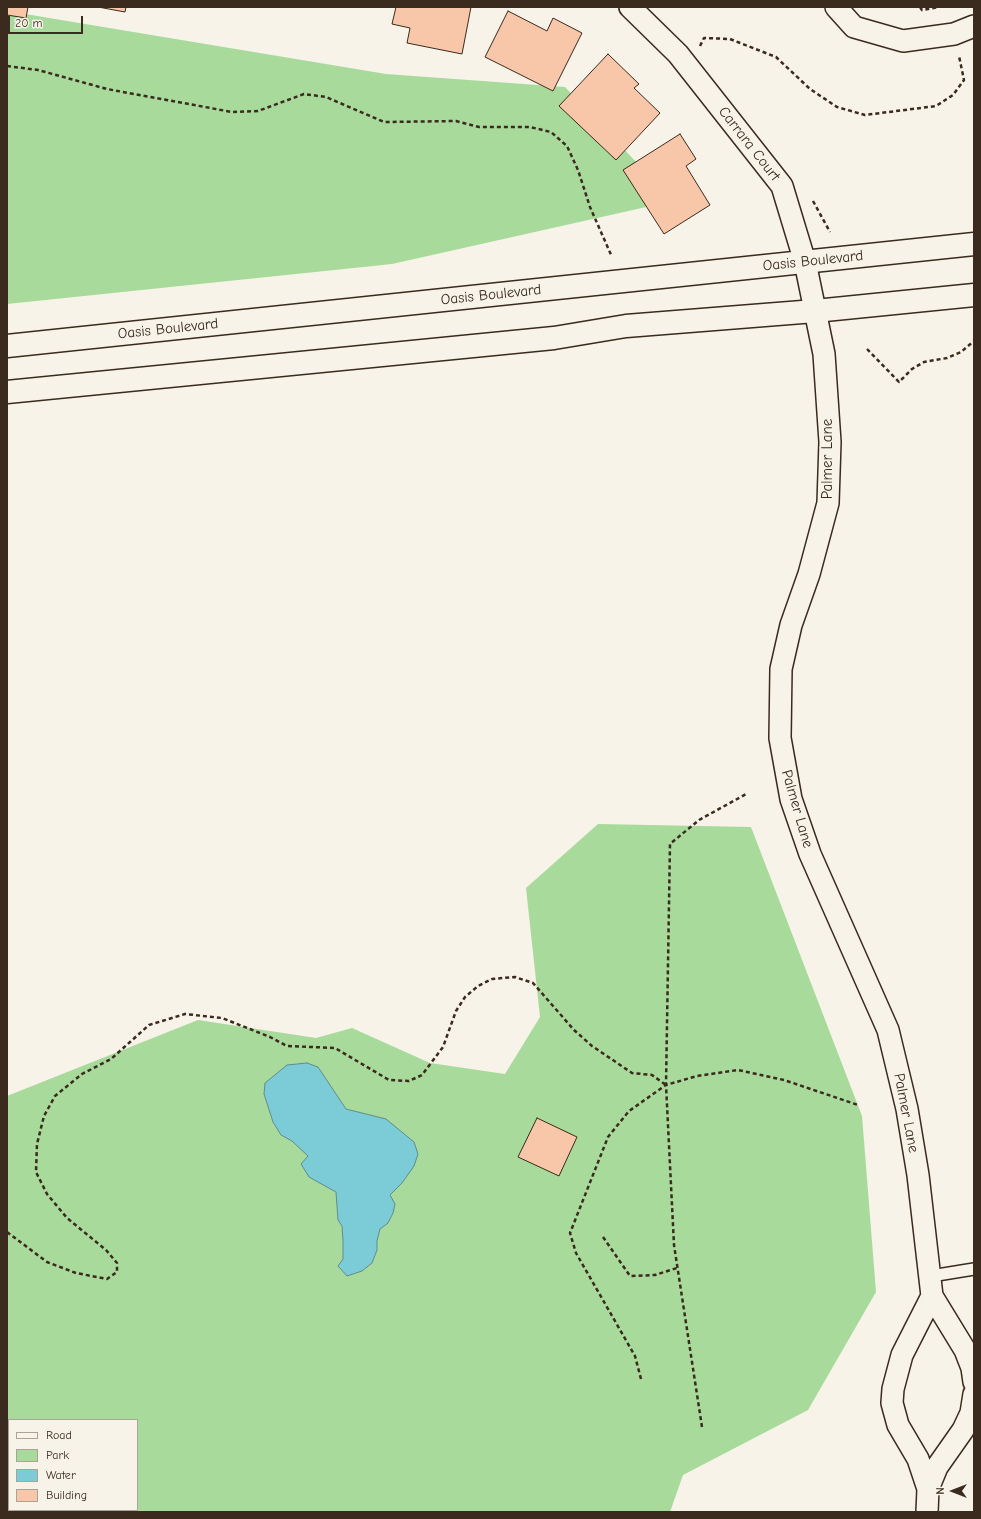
<!DOCTYPE html>
<style>
body{margin:0}
#map{position:relative;width:981px;height:1519px;overflow:hidden;background:#f7f3e8;font-family:"Comic Neue",sans-serif}
canvas{display:block}
.frame{position:absolute;inset:0;border:8px solid #3b2a1e;pointer-events:none}
.legend{position:absolute;left:8px;top:1419px;width:130px;height:92px;box-sizing:border-box;background:#f7f3e8;border:1px solid #aca397;margin:0;padding:5px 7px;list-style:none;font-size:12px;color:#3b2a1e}
.legend li{display:flex;align-items:center;gap:8px;height:20px}
.legend b{width:20px;border:1px solid #aca397}
.north{position:absolute;left:933px;top:1471px;width:40px;height:40px;-webkit-text-stroke:3px #f7f3e8;paint-order:stroke;rotate:270deg;font-size:11px;font-weight:700;line-height:16px;text-align:center;color:#3b2a1e}
.north::after{content:'';display:block;margin:auto;width:14px;height:18px;background:#3b2a1e;clip-path:polygon(50% 0,100% 100%,50% 72%,0 100%)}
.scale{position:absolute;left:8px;top:16px;width:75px;height:18px;box-sizing:border-box;border:2px solid #3b2a1e;border-top:0;padding-left:5px;font-size:12px;line-height:14px;white-space:nowrap;color:#3b2a1e;-webkit-text-stroke:3px #f7f3e8;paint-order:stroke}
</style>
<div id="map">
<canvas width="981" height="1519"></canvas>
<div class="frame"></div>
<ul class="legend">
<li><b style="height:5px;background:#f7f3e8"></b>Road</li>
<li><b style="height:11px;background:#a7da9b"></b>Park</li>
<li><b style="height:11px;background:#7cccd7"></b>Water</li>
<li><b style="height:11px;background:#f8c6a8"></b>Building</li>
</ul>
<div class="north">N</div>
<div class="scale">20 m</div>
</div>
<script>
const ctx = document.querySelector('canvas').getContext('2d');
ctx.lineJoin = 'round';
function fill(path, color) { ctx.fillStyle = color; ctx.fill(path, 'evenodd'); }
const poly = rows => new Path2D(rows.map(r => 'M' + r).join(''));
function stroke(path, color, width, dash) { ctx.strokeStyle = color; ctx.lineWidth = width; ctx.lineCap = dash ? 'butt' : 'round'; ctx.setLineDash(dash || []); ctx.stroke(path); }
function drawText(font, color, halo, rows, align = 'center') {
  ctx.font = font + ' "Comic Neue",sans-serif'; ctx.lineWidth = 3; ctx.setLineDash([]); ctx.textBaseline = 'middle'; ctx.strokeStyle = halo; ctx.fillStyle = color; for (const [text, x, y, turn = 0] of rows) {
    ctx.save(); ctx.translate(x, y); ctx.rotate((+turn || 0) * Math.PI / 180); ctx.textAlign = isNaN(turn) ? turn : align; if (halo) ctx.strokeText(text, 0, 0); ctx.fillText(text, 0, 0); ctx.restore();
  }
}
const green = poly([
 [7,11,386,74,565,87,673,201,392,264,7,304],
 [598,824,751,827,862,1116,876,1292,808,1410,683,1475,670,1512,7,1512,7,1096,198,1020,316,1038,352,1028,430,1063,505,1074,540,1017,526,888],
 [9,1420,137,1420,137,1510,9,1510]
]);
const water = poly([
 [307,1063,318,1067,346,1109,386,1119,414,1142,418,1154,414,1166,402,1183,390,1195,395,1204,393,1213,388,1223,380,1229,377,1241,377,1250,372,1263,362,1271,347,1276,338,1266,343,1259,343,1241,342,1226,338,1220,336,1192,309,1177,301,1164,308,1156,292,1141,281,1135,273,1122,264,1094,265,1083,287,1065,307,1063]
]);
const building = poly([
 [7,7,28,7,26,18,7,15,7,7],
 [98,7,126,7,125,12,98,7],
 [396,7,471,7,462,54,407,43,410,28,392,24,396,7],
 [508,11,547,31,553,18,582,33,553,91,485,57,508,11],
 [608,54,639,84,634,88,660,113,616,160,559,106,608,54],
 [680,134,696,159,686,166,710,205,664,234,623,170,680,134],
 [537,1118,577,1137,559,1176,518,1157,537,1118]
]);
const path = poly([
 [920,7,922,10,939,7],
 [700,46,704,38,730,39,776,57,810,89,837,107,865,115,936,106,953,95,964,80,959,56],
 [7,66,38,70,107,89,232,112,258,111,304,94,326,97,384,122,456,121,479,127,530,127,551,132,567,146,578,170,590,207,612,257],
 [813,201,830,232],
 [867,349,899,382,912,369,924,362,947,358,961,352,974,341],
 [7,1232,47,1262,76,1273,107,1279,117,1272,117,1263,106,1250,67,1218,47,1194,36,1172,37,1144,44,1116,55,1096,82,1074,111,1059,149,1025,185,1014,222,1018,270,1037,287,1046,335,1048,389,1080,409,1081,422,1075,443,1047,456,1011,465,997,478,986,492,979,515,977,533,983,574,1030,592,1046,632,1073,652,1075,666,1085],
 [603,1237,630,1276,655,1275,677,1268],
 [641,1379,635,1356,576,1253,570,1233,608,1137,629,1111,666,1085,697,1076,738,1070,784,1080,858,1105],
 [702,1427,674,1245,666,1085,670,844,699,820,748,793]
]);
const service = poly([
 [931,1276,974,1269]
]);
const minor = poly([
 [630,7,678,54,782,186,805,262,824,354,830,442,828,503,809,574,791,625,781,669,780,738,791,799,810,854,888,1030,907,1109,918,1175,932,1296,965,1350,972,1368,974,1382],
 [836,7,854,27,903,41,954,34,974,26],
 [928,1489,918,1459,898,1425,892,1403,893,1389,902,1355,932,1296],
 [927,1512,928,1489,937,1467,963,1430,971,1413,974,1394]
]);
const secondary = poly([
 [7,346,974,244],
 [7,392,554,338,626,326,815,311,974,295]
]);
const streetNames = [
 ["Carrara Court",749,144,52],
 ["Oasis Boulevard",813,261,-6],
 ["Oasis Boulevard",491,295,-6],
 ["Oasis Boulevard",168,329,-6],
 ["Palmer Lane",828,459,-90],
 ["Palmer Lane",797,809,74],
 ["Palmer Lane",906,1113,79]
];
fill(green, '#a7da9b');
fill(water, '#7cccd7');
stroke(water, '#628b8d', 1);
fill(building, '#f8c6a8');
stroke(building, '#3b2a1e', 1);
stroke(service, '#3b2a1e', 14);
stroke(minor, '#3b2a1e', 24);
stroke(secondary, '#3b2a1e', 25);
stroke(path, '#3b2a1e', 2.5, [4, 3]);
stroke(service, '#f7f3e8', 11);
stroke(minor, '#f7f3e8', 21);
stroke(secondary, '#f7f3e8', 22);
drawText('15px', '#3b2a1e', '#f7f3e8', streetNames);
</script>
